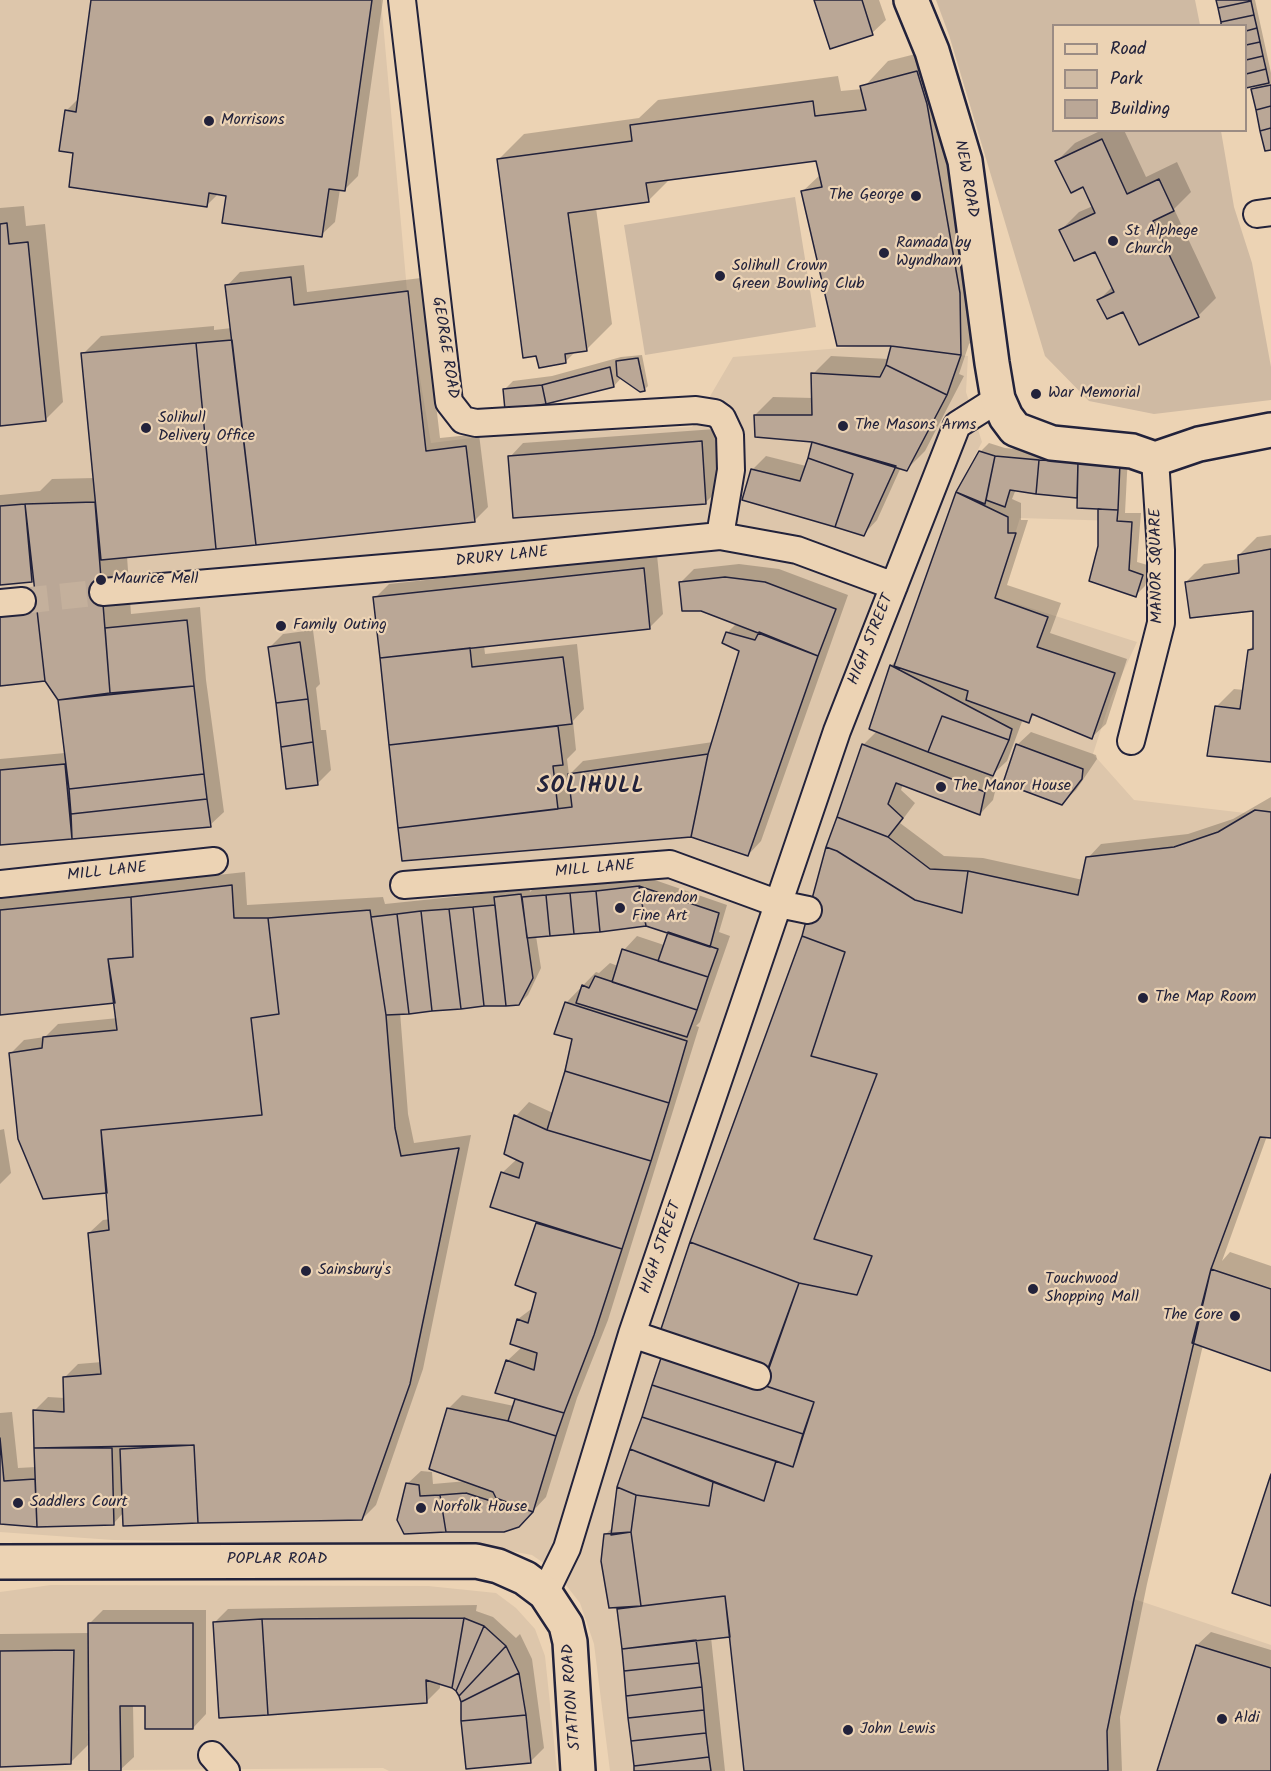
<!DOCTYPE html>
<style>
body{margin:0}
#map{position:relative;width:1271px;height:1771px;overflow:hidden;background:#ecd3b4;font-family:Kalam,sans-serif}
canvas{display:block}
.legend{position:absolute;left:1052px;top:24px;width:195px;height:108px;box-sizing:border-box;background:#ecd3b4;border:2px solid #9b8c84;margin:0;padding:8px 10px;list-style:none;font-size:18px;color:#22223b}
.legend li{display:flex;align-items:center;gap:12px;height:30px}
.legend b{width:30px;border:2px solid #9b8c84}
</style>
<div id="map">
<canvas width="1271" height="1771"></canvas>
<ul class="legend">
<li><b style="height:8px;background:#ecd3b4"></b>Road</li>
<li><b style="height:16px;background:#cfbaa3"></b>Park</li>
<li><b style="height:16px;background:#baa796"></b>Building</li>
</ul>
</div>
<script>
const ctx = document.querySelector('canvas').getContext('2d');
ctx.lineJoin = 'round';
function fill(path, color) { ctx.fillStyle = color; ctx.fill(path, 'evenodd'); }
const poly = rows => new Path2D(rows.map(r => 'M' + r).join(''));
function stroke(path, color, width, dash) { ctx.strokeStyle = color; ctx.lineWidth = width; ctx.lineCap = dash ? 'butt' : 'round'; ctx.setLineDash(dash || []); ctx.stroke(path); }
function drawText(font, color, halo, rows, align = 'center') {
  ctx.font = font + ' Kalam,sans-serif'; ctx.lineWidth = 4.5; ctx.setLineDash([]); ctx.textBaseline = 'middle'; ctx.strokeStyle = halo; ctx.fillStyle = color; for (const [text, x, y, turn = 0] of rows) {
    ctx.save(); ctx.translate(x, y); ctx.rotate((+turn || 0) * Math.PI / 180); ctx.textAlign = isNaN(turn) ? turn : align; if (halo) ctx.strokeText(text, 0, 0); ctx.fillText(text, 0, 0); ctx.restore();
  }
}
const built = poly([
 [0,0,381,0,409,313,431,443,479,437,692,427,733,357,877,345,968,356,966,392,982,442,956,491,979,451,995,456,1120,463,1117,521,1020,518,996,597,1137,642,1111,698,1093,754,1134,800,1271,816,1271,1138,1259,1137,1211,1269,1187,1362,1134,1599,1271,1645,1271,1771,610,1771,594,1644,580,1603,555,1571,532,1555,483,1546,113,1540,0,1532],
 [51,1585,428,1586,496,1593,516,1608,535,1629,545,1656,557,1771,389,1771,383,1768,0,1771,0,1592]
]);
const green = poly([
 [936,0,1195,0,1200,25,1054,26,1054,130,1221,131,1234,207,1252,263,1271,367,1271,400,1154,414,1089,401,1045,356,949,35],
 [795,197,816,327,645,355,624,225]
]);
const shadow = poly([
 [93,0,383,0,358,176,345,189,340,189,335,222,321,235,227,194,219,193,206,206,75,152,66,111,79,98],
 [815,0,879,0,886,20,872,33],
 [1217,0,1255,0,1271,73,1271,148,1253,90,1258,84,1246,87,1246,26],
 [943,47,986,328,969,344,959,374,964,376,925,451,907,469,901,467,877,520,864,534,752,470,766,456,806,466,814,441,755,415,773,397,813,398,813,374,831,356,889,359,893,345,803,191,821,174,818,160,670,179,648,201,596,208,612,324,586,350,576,351,565,362,498,160,524,134,639,118,658,100,838,76,841,91,862,89,888,61],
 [1102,130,1124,130,1146,177,1177,162,1191,192,1174,209,1216,298,1198,316,1123,310,1099,300,1113,286,1096,250,1061,230,1079,212,1093,206,1083,185,1057,161,1075,143],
 [24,206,26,226,45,224,63,402,45,420,0,424,0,208],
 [304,265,307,292,421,278,440,438,479,434,488,507,474,521,127,556,131,614,200,607,206,680,224,812,210,825,0,844,0,759,65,753,59,700,46,679,0,684,0,602,37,598,35,577,32,580,0,583,0,495,40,491,52,479,94,478,83,354,101,336,214,326,214,330,232,328,227,286,240,272],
 [642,355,648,386,644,390,622,377,614,386,504,390,513,381,552,376,621,357],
 [715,429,719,489,706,502,510,457,523,443],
 [989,443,1005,448,1049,452,1128,455,1125,513,1141,513,1137,562,1151,566,1145,586,1136,595,1100,546,1099,507,1078,496,1016,489,1012,499,1021,503,1021,520,1028,520,1007,585,1061,603,1050,633,1127,659,1106,724,1092,737,1035,714,1028,721,1023,719,1007,761,991,776,998,779,993,800,980,814,903,784,901,790,915,803,900,823,944,856,983,858,1083,880,1088,858,1101,844,1188,834,1233,819,1271,797,1271,1136,1267,1136,1222,1261,1230,1252,1271,1266,1271,1369,1203,1345,1147,1584,1120,1717,1122,1771,746,1771,732,1635,711,1637,725,1771,636,1771,618,1608,610,1607,605,1535,613,1527,619,1488,804,937,863,745,878,730,891,666,898,658,958,493,980,452],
 [1271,535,1271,761,1216,707,1234,689,1244,690,1249,650,1254,645,1255,609,1186,582,1204,564,1239,559,1239,555,1257,537],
 [657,555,663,614,650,627,484,645,485,654,577,644,584,709,573,721,576,750,567,759,569,775,583,761,713,742,741,651,724,643,728,632,737,623,681,582,694,569,739,564,779,569,848,595,761,841,748,855,692,836,403,859,375,598,389,584],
 [313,630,320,684,316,688,321,730,326,730,331,770,318,783,270,647,283,634],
 [1031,732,1096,755,1097,759,1076,790,1062,803,1017,745],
 [245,872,247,905,383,897,385,904,501,892,505,889,529,886,530,892,538,884,560,882,560,886,581,884,586,880,609,878,610,882,649,878,727,905,719,932,730,936,700,1022,696,1026,699,1027,608,1320,577,1398,546,1497,532,1512,504,1531,405,1533,407,1484,421,1471,432,1472,433,1484,467,1481,449,1408,462,1395,514,1406,517,1398,507,1361,522,1347,512,1343,518,1319,534,1307,538,1292,517,1284,538,1222,502,1173,517,1159,506,1153,516,1116,529,1102,553,1113,573,1038,566,1003,596,972,599,973,610,963,618,966,624,950,637,936,664,945,669,932,646,925,536,936,541,968,528,995,519,1004,400,1012,408,1114,414,1143,471,1135,423,1369,376,1505,362,1519,124,1512,114,1523,37,1525,0,1523,0,1413,12,1412,18,1468,36,1467,34,1411,48,1397,65,1398,64,1378,78,1364,102,1362,89,1233,103,1220,110,1219,109,1191,10,1054,24,1040,45,1037,58,1024,118,1018,116,1001,0,1013,0,899],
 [4,1129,11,1173,0,1184,0,1130],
 [477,1605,476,1611,493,1617,516,1638,520,1634,532,1659,544,1748,530,1762,468,1768,460,1695,452,1687,440,1683,440,1688,426,1702,214,1623,228,1609],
 [103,1610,206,1610,206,1714,193,1728,147,1705,133,1705,134,1757,120,1770,90,1743,71,1762,0,1765,0,1634,89,1633,89,1624],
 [1211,1632,1271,1650,1271,1771,1159,1771,1197,1645]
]);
const building = poly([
 [91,0,372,0,345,191,329,189,322,237,222,223,226,196,209,193,207,207,69,187,73,153,59,151,65,110,76,112,91,0],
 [814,0,862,0,873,35,830,49,814,0],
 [1216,0,1251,0,1251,1,1218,8,1216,0],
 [1251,1,1254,15,1221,22,1218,8,1251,1],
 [1254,15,1257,28,1246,31,1246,26,1221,26,1221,22,1254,15],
 [1257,28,1260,42,1246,45,1246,31,1257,28],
 [1260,42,1263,56,1246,60,1246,45,1260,42],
 [1263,56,1266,69,1246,74,1246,60,1263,56],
 [1266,69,1269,83,1246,88,1246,74,1266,69],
 [917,71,927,104,960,293,961,355,891,346,837,346,801,191,822,187,816,161,646,183,649,202,568,213,587,351,565,354,566,363,539,368,536,356,523,358,497,159,632,141,630,125,813,101,815,116,866,110,860,86,917,71],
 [1271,85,1271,106,1256,110,1251,89,1271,85],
 [1271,106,1271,128,1260,131,1256,110,1271,106],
 [1271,128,1271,150,1265,151,1260,131,1271,128],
 [1102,139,1127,194,1159,179,1174,211,1153,221,1199,317,1139,345,1123,312,1107,319,1097,300,1114,292,1095,252,1074,261,1059,230,1095,213,1083,187,1071,193,1055,161,1102,139],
 [7,223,9,244,28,242,46,421,0,426,0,224,7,223],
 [291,277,294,305,408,291,426,451,466,446,475,522,256,545,225,285,291,277],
 [232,340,256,545,216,549,196,343,232,340],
 [196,343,216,549,101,560,81,353,196,343],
 [891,346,961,355,947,395,886,365,891,346],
 [638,358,645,391,640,392,617,376,616,361,638,358],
 [886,365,947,395,907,471,812,442,755,437,754,415,812,415,811,373,880,377,886,365],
 [610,367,614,387,546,404,542,385,610,367],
 [542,385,546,404,505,410,503,389,542,385],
 [702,441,706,504,513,518,508,456,702,441],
 [812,442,896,466,864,536,835,527,853,474,808,458,812,442],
 [979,451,995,456,985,504,956,492,979,451],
 [995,456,1039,460,1036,494,1010,490,1005,507,986,500,995,456],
 [808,458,853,474,835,527,742,500,751,469,800,481,808,458],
 [1039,460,1078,462,1077,498,1036,494,1039,460],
 [1078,462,1120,463,1118,510,1077,508,1078,462],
 [956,492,1008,517,1008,533,1016,533,995,598,1048,617,1037,647,1115,673,1092,739,1032,714,1029,723,966,700,968,691,894,666,956,492],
 [95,502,110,693,58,700,45,681,25,504,95,502],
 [25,504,32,582,0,585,0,506,25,504],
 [1098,509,1118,510,1117,521,1132,522,1129,570,1143,575,1136,597,1089,581,1098,546,1098,509],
 [1271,549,1271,762,1207,756,1215,706,1240,709,1248,650,1253,649,1253,611,1190,618,1185,582,1239,573,1238,555,1271,549],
 [644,568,650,629,380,658,373,597,644,568],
 [725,577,765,582,836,609,818,656,701,611,682,611,679,582,725,577],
 [37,610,45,681,0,686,0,614,37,610],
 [187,620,194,686,110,693,105,628,187,620],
 [726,632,755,640,759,632,818,656,748,856,691,837,708,754,739,651,722,643,726,632],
 [300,642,308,699,276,703,268,647,300,642],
 [470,648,472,667,563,657,572,724,389,745,380,658,470,648],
 [890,665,1012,729,1009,740,942,716,928,752,869,729,890,665],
 [194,686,204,774,69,789,58,700,194,686],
 [308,699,313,742,281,747,276,703,308,699],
 [942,716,1009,740,993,776,928,752,942,716],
 [558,726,563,765,553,766,558,809,398,828,389,745,558,726],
 [313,742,318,785,286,789,281,747,313,742],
 [862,744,985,792,980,815,896,783,888,804,903,818,888,837,837,817,862,744],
 [1016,744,1083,769,1082,779,1062,805,1003,783,1016,744],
 [708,754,691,837,402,861,398,828,572,807,568,774,708,754],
 [65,764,72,839,0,845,0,770,65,764],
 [204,774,207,799,71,814,69,789,204,774],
 [207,799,211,827,72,839,71,814,207,799],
 [1255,810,1271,812,1271,1138,1260,1137,1211,1269,1134,1599,1107,1731,1108,1771,744,1771,725,1596,641,1606,631,1532,636,1495,709,1506,713,1482,764,1501,776,1461,793,1467,814,1402,763,1385,799,1283,857,1295,872,1256,814,1239,877,1074,811,1056,845,952,802,936,826,847,837,851,915,900,962,913,968,871,1078,895,1086,857,1174,847,1218,832,1255,810],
 [837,817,888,837,930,869,968,871,962,913,915,900,837,851,826,847,837,817],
 [232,885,234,918,268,918,279,1014,251,1018,262,1115,101,1130,107,1193,43,1199,18,1139,9,1053,42,1048,43,1037,117,1030,108,959,133,957,131,897,232,885],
 [639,886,719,913,710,947,646,926,639,886],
 [639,886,646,926,600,932,596,891,639,886],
 [596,891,600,932,574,934,570,893,596,891],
 [570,893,574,934,550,936,546,895,570,893],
 [521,894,533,978,519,1005,506,1006,494,897,521,894],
 [546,895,550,936,527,938,522,897,546,895],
 [131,897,133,957,108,959,115,1003,0,1015,0,910,131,897],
 [495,905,506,1006,484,1006,473,907,495,905],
 [473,907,484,1006,461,1009,449,909,473,907],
 [449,909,461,1009,432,1011,421,911,449,909],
 [370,910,386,1015,395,1128,401,1156,459,1148,410,1384,362,1520,198,1523,194,1445,34,1448,33,1410,64,1412,63,1377,101,1374,88,1233,109,1230,101,1130,262,1115,251,1018,279,1014,268,918,370,910],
 [421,911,432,1011,409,1014,397,914,421,911],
 [397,914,409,1014,386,1015,371,917,397,914],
 [668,932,718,949,708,977,658,961,668,932],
 [802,936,845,952,811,1056,877,1074,814,1239,872,1256,857,1295,799,1283,690,1242,802,936],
 [622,949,708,977,697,1010,612,982,622,949],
 [595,976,697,1010,687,1037,576,1003,582,985,589,988,595,976],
 [565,1002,687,1041,669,1103,565,1071,572,1039,554,1034,565,1002],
 [565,1071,669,1103,651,1161,547,1130,565,1071],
 [514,1115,547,1130,651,1161,622,1249,490,1207,501,1172,519,1178,523,1163,504,1154,514,1115],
 [536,1223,622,1249,594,1335,564,1413,495,1393,506,1360,534,1370,537,1353,510,1344,517,1319,528,1323,536,1293,515,1285,536,1223],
 [690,1242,799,1283,767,1371,660,1332,690,1242],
 [1211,1269,1271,1289,1271,1371,1192,1343,1211,1269],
 [663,1352,814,1402,803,1434,652,1385,663,1352],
 [652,1385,803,1434,793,1467,642,1417,652,1385],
 [515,1399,564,1413,556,1436,508,1421,515,1399],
 [447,1408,508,1421,556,1436,533,1512,496,1498,493,1492,429,1469,447,1408],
 [642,1417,776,1461,764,1501,630,1449,642,1417],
 [0,1438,4,1481,35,1479,37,1527,0,1524,0,1438],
 [194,1445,198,1523,123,1526,120,1449,194,1445],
 [34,1448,112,1448,114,1525,37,1527,34,1448],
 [630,1449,713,1482,709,1506,636,1495,617,1487,630,1449],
 [1271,1474,1271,1606,1232,1593,1271,1474],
 [406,1483,419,1485,420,1496,440,1495,446,1532,404,1534,397,1520,406,1483],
 [617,1487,636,1495,631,1532,611,1535,617,1487],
 [466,1493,494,1502,496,1498,533,1512,519,1527,504,1532,446,1532,440,1495,466,1493],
 [631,1532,641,1606,609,1608,601,1561,604,1534,631,1532],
 [725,1596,730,1637,622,1649,617,1609,725,1596],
 [464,1618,484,1626,456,1691,452,1688,464,1618],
 [464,1618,452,1688,426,1680,427,1703,268,1715,262,1619,464,1618],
 [262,1619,268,1715,219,1718,213,1622,262,1619],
 [88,1623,193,1623,193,1729,145,1729,145,1706,120,1706,121,1771,89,1771,88,1623],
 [484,1626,506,1646,459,1696,456,1691,484,1626],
 [696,1640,699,1663,624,1671,622,1649,696,1640],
 [1196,1645,1271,1668,1271,1771,1157,1771,1196,1645],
 [506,1646,519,1673,461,1702,459,1696,506,1646],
 [74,1650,71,1764,0,1767,0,1651,74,1650],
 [699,1663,702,1687,626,1696,624,1671,699,1663],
 [519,1673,526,1715,461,1721,461,1702,519,1673],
 [702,1687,704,1710,628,1718,626,1696,702,1687],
 [704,1710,706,1733,631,1741,628,1718,704,1710],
 [526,1715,531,1763,466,1769,461,1721,526,1715],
 [706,1733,709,1757,634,1766,631,1741,706,1733],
 [709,1757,711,1771,634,1771,634,1766,709,1757]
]);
const streetTunnel = poly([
 [22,601,103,592]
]);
const street = poly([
 [402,0,449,402,463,420,476,423,696,410,715,413,722,418,730,435,731,470,720,536],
 [1257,214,1271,212],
 [103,592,443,563,720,536,797,550,894,586],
 [0,603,22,601],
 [1131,741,1161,623,1161,550,1155,459],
 [0,884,214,861],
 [404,885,670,864,779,904,808,910],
 [632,1334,757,1376],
 [545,1593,567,1548,632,1334,837,731,957,425,998,399],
 [212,1755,226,1771]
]);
const secondary = poly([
 [911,0,932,51,965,161,992,363,998,399,1006,417,1015,429,1052,443,1132,451,1155,459,1199,444,1271,430],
 [0,1562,476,1561,498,1566,525,1578,545,1593,566,1625,570,1642,578,1771]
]);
const markers = [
 [209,121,6,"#22223b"],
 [916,196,6,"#22223b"],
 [1113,241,6,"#22223b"],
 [884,253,6,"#22223b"],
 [720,276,6,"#22223b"],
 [1036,394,6,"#22223b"],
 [843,426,6,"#22223b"],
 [146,428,6,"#22223b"],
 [101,580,6,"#22223b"],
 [281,626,6,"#22223b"],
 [941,787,6,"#22223b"],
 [620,908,6,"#22223b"],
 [1143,998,6,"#22223b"],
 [306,1271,6,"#22223b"],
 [1033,1289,6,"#22223b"],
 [1235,1316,6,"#22223b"],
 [18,1503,6,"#22223b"],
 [421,1508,6,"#22223b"],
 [1222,1719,6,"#22223b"],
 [848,1730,6,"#22223b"]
];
const poiNames = [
 ["Morrisons",221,121],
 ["The George",904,196,"right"],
 ["St Alphege",1125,232],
 ["Church",1125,250],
 ["Ramada by",896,244],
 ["Wyndham",896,262],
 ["Solihull Crown",732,267],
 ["Green Bowling Club",732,285],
 ["War Memorial",1048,394],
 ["Solihull",158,419],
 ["Delivery Office",158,437],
 ["The Masons Arms",855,426],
 ["Maurice Mell",113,580],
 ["Family Outing",293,626],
 ["The Manor House",953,787],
 ["Clarendon",632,899],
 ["Fine Art",632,917],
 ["The Map Room",1155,998],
 ["Sainsbury's",318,1271],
 ["Touchwood",1045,1280],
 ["Shopping Mall",1045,1298],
 ["The Core",1223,1316,"right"],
 ["Saddlers Court",30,1503],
 ["Norfolk House",433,1508],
 ["Aldi",1234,1719],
 ["John Lewis",860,1730]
];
const streetNames = [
 ["NEW ROAD",965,179,80],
 ["GEORGE ROAD",444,348,81],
 ["DRURY LANE",502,558,-6],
 ["MANOR SQUARE",1158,566,-91],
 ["HIGH STREET",872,640,-68],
 ["MILL LANE",595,870,-5],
 ["MILL LANE",107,873,-6],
 ["HIGH STREET",662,1248,-71],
 ["POPLAR ROAD",277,1560],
 ["STATION ROAD",573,1697,-94]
];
const districtNames = [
 ["SOLIHULL",591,788]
];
fill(built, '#ddc6ab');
fill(green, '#cfbaa3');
fill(shadow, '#0003');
fill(building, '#baa796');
stroke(building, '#22223b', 1.5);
stroke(streetTunnel, '#c4b09c', 26, [26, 13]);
stroke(street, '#22223b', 30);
stroke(secondary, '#22223b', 38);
stroke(street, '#ecd3b4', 26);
stroke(secondary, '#ecd3b4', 33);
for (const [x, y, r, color] of markers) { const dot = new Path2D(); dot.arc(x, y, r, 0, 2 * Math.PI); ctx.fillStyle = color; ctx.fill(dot); stroke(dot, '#ecd3b4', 2); }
drawText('16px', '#22223b', '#ecd3b4', poiNames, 'left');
drawText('16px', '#22223b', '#ecd3b4', streetNames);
ctx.letterSpacing = '1.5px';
drawText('bold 22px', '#22223b', '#ecd3b4', districtNames);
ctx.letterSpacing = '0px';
</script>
